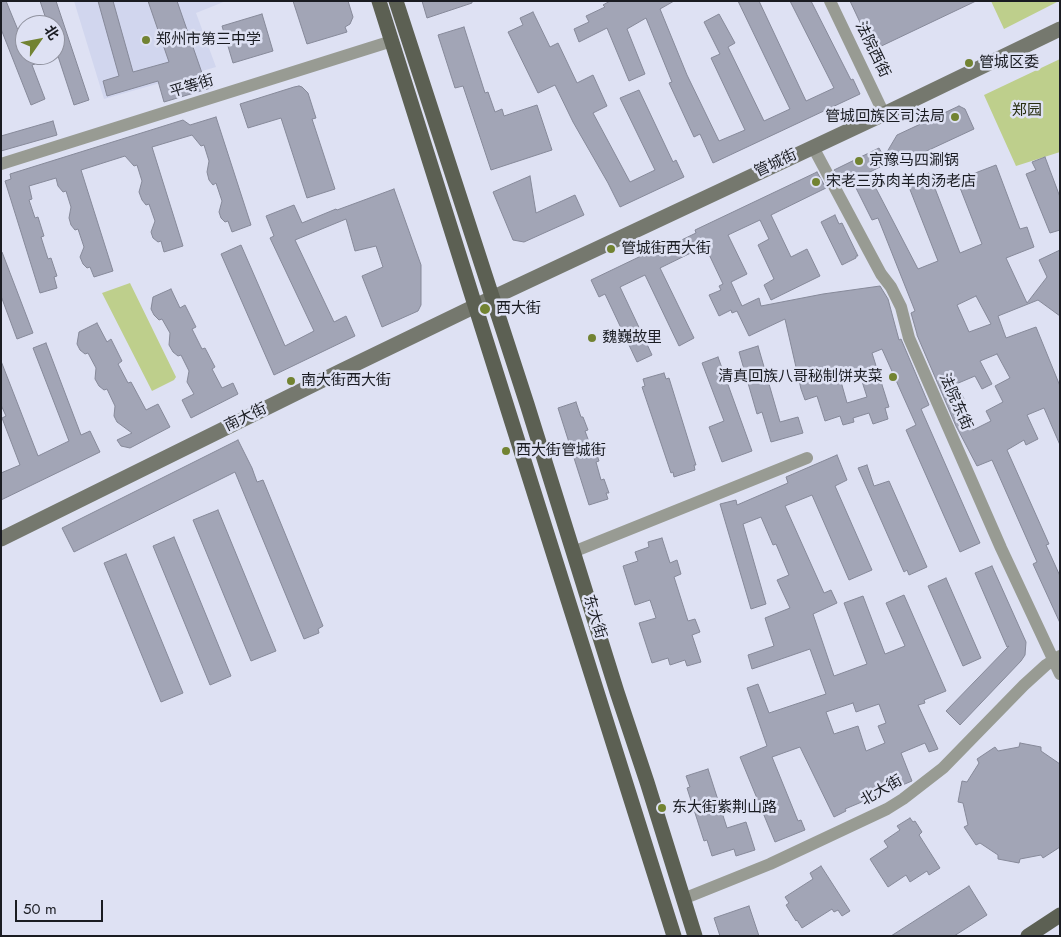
<!DOCTYPE html>
<meta charset="utf-8">
<style>
body{margin:0}
#map{position:relative;width:1061px;height:937px;overflow:hidden;background:#dee1f3;font-family:Jost,"Noto Sans SC",sans-serif}
canvas{display:block}
.frame{position:absolute;inset:0;border:2px solid #1a1c22;pointer-events:none}
.north{position:absolute;left:15px;top:15px;width:50px;height:50px;box-sizing:border-box;background:#dee1f3;border:1px solid #90929f;border-radius:50%;rotate:57deg;font-size:14px;font-weight:700;line-height:20px;text-align:center;color:#1a1c22}
.north::after{content:'';display:block;margin:auto;width:18px;height:22px;background:#728332;clip-path:polygon(50% 0,100% 100%,50% 72%,0 100%)}
.scale{position:absolute;left:15px;top:900px;width:88px;height:22px;box-sizing:border-box;border:2px solid #1a1c22;border-top:0;padding-left:6px;font-size:15px;line-height:18px;white-space:nowrap;color:#1a1c22;-webkit-text-stroke:4px #dee1f3;paint-order:stroke}
</style>
<div id="map">
<canvas width="1061" height="937"></canvas>
<div class="frame"></div>
<div class="north">北</div>
<div class="scale">50 m</div>
</div>
<script>
const ctx = document.querySelector('canvas').getContext('2d');
ctx.lineJoin = 'round';
function fill(path, color) { ctx.fillStyle = color; ctx.fill(path, 'evenodd'); }
const poly = rows => new Path2D(rows.map(r => 'M' + r).join(''));
function stroke(path, color, width, dash) { ctx.strokeStyle = color; ctx.lineWidth = width; ctx.lineCap = dash ? 'butt' : 'round'; ctx.setLineDash(dash || []); ctx.stroke(path); }
function drawText(font, color, halo, rows, align = 'center') {
  ctx.font = font + ' Jost,"Noto Sans SC",sans-serif'; ctx.lineWidth = 5; ctx.setLineDash([]); ctx.textBaseline = 'middle'; ctx.strokeStyle = halo; ctx.fillStyle = color; for (const [text, x, y, turn = 0] of rows) {
    ctx.save(); ctx.translate(x, y); ctx.rotate((+turn || 0) * Math.PI / 180); ctx.textAlign = isNaN(turn) ? turn : align; if (halo) ctx.strokeText(text, 0, 0); ctx.fillText(text, 0, 0); ctx.restore();
  }
}
const built = poly([
 [74,1,226,1,196,13,216,67,104,99]
]);
const green = poly([
 [991,1,1059,1,1004,29],
 [1060,59,1060,152,1016,166,984,95],
 [130,283,176,377,174,380,152,391,102,293]
]);
const building = poly([
 [1,1,6,1,13,18,25,47,25,55,31,55,35,64,32,65,45,99,31,105,1,29,1,1],
 [40,1,56,1,89,100,74,105,55,47,55,25,48,25,40,1],
 [98,1,113,1,133,72,169,62,148,1,177,1,203,76,210,74,214,87,164,102,158,81,107,96,103,81,119,76,98,1],
 [293,1,348,1,353,17,350,24,345,27,347,32,307,44,293,1],
 [422,1,472,1,472,3,427,18,422,1],
 [610,1,674,1,660,9,687,75,719,141,745,130,711,58,720,54,704,22,719,14,735,43,728,47,764,121,790,109,738,1,759,1,806,101,834,88,790,1,811,1,851,80,853,79,860,94,713,163,700,134,694,137,669,83,672,82,646,18,627,29,645,74,629,81,607,28,579,42,574,29,589,22,586,16,605,7,603,5,610,1],
 [850,1,976,1,873,50,850,1],
 [533,12,550,47,558,43,577,83,593,75,607,106,593,113,630,182,655,170,620,98,639,90,673,162,676,160,684,177,620,207,608,183,573,122,555,85,538,93,508,32,523,25,520,18,533,12],
 [262,14,273,51,233,63,222,26,262,14],
 [464,27,485,93,488,92,495,112,502,109,504,116,537,105,552,150,491,170,463,86,455,88,438,35,464,27],
 [299,86,302,87,308,93,316,118,312,119,335,189,307,198,281,118,248,128,240,104,294,87,299,86],
 [959,106,965,109,974,129,903,162,900,157,868,173,918,269,938,261,907,182,929,173,960,253,982,244,957,180,996,165,1020,229,1027,227,1034,247,1006,258,1027,303,1047,277,1039,260,1060,250,1060,316,1038,300,998,316,1006,338,1036,327,1060,386,1060,445,1044,408,1027,415,1038,439,1026,445,1024,440,1007,450,1049,544,1046,545,1060,576,1060,623,1033,564,1037,562,992,460,977,466,956,426,917,335,917,334,911,313,915,311,878,218,872,220,852,180,843,185,834,170,879,148,884,157,897,135,959,106],
 [976,296,991,324,969,332,957,305,976,296],
 [997,354,1010,378,995,386,1003,402,986,411,991,421,973,430,959,402,964,399,956,384,975,376,982,389,992,384,980,361,997,354],
 [216,117,251,225,232,232,228,221,225,222,221,218,219,212,222,201,216,183,213,185,209,180,207,172,209,161,204,145,201,146,192,135,152,147,183,246,164,252,161,241,158,242,153,238,151,232,155,221,149,204,146,205,142,200,139,192,142,181,137,165,134,166,125,156,81,170,113,271,94,277,90,267,87,268,83,264,80,257,84,247,78,229,75,230,71,225,69,218,71,207,66,191,63,192,58,186,56,178,29,186,32,199,29,200,35,218,38,217,44,236,41,237,48,259,51,258,57,276,54,277,57,288,40,293,5,181,11,179,10,174,183,120,190,125,216,117],
 [53,121,57,135,1,151,1,136,53,121],
 [1045,157,1060,197,1060,230,1050,233,1026,174,1036,170,1032,162,1045,157],
 [817,172,826,188,771,215,791,257,807,249,820,276,771,300,764,285,774,279,758,245,769,239,760,220,728,235,747,274,731,282,742,306,759,298,761,306,823,294,880,286,888,299,899,340,901,339,929,405,921,409,980,543,960,552,906,430,916,425,882,349,872,353,889,407,885,408,888,419,873,424,869,413,853,418,854,422,843,425,840,416,825,421,817,396,805,400,801,389,785,319,749,336,737,311,732,313,731,310,719,316,709,295,721,290,719,286,723,284,705,246,660,268,694,338,679,346,645,275,620,287,652,355,637,362,605,294,599,297,591,280,664,245,665,248,696,233,695,230,817,172],
 [859,372,867,397,847,403,840,378,859,372],
 [530,176,536,213,575,195,584,215,524,242,513,240,493,192,530,176],
 [394,189,421,265,421,305,418,311,382,327,362,276,383,267,376,246,355,251,346,219,295,240,334,322,346,316,355,336,274,375,221,254,241,245,285,346,314,331,270,238,274,236,266,216,294,205,302,223,336,209,337,210,394,189],
 [835,215,839,224,842,223,858,256,856,256,856,258,842,265,821,222,835,215],
 [1,252,2,252,33,333,17,339,1,296,1,252],
 [171,289,180,308,185,305,196,327,192,329,202,349,205,348,215,367,212,369,222,388,233,383,238,394,191,418,182,400,194,394,187,382,189,371,181,355,178,356,173,352,169,345,170,333,162,319,159,320,154,315,151,309,153,297,171,289],
 [97,323,107,342,111,339,122,361,118,364,128,383,131,382,146,410,158,404,170,427,130,448,121,446,117,440,132,433,117,422,114,416,115,406,107,389,104,390,99,386,95,379,96,368,88,353,85,354,80,350,77,344,79,332,97,323],
 [46,343,81,435,90,431,100,452,1,500,1,473,20,465,2,418,6,416,1,405,1,361,38,456,69,441,33,348,46,343],
 [758,346,780,422,798,417,803,433,771,442,762,412,757,414,739,352,758,346],
 [718,357,752,451,722,462,709,427,724,421,702,363,718,357],
 [664,373,666,379,669,378,696,465,694,465,695,470,674,477,673,472,671,473,642,387,645,386,643,379,664,373],
 [576,402,581,417,583,417,588,430,585,431,592,450,595,449,599,461,596,462,601,480,604,479,609,493,606,493,608,499,589,505,558,408,576,402],
 [238,440,252,468,257,482,263,480,323,626,318,629,319,633,304,639,235,472,74,552,62,528,238,440],
 [837,455,847,480,835,486,872,570,849,580,812,495,785,506,824,593,831,590,837,603,813,614,834,676,867,664,844,603,863,596,885,654,905,646,886,603,904,595,946,691,924,700,925,703,918,705,938,749,929,752,925,743,901,753,912,781,845,809,846,811,834,817,800,747,772,757,798,821,801,820,805,830,775,842,740,757,767,746,747,688,758,684,769,713,826,694,810,649,752,669,748,655,774,646,765,618,790,608,777,580,789,575,776,544,773,545,761,517,743,524,766,604,751,609,720,504,736,500,737,505,788,483,786,477,837,455],
 [853,703,856,712,879,704,886,723,878,726,885,743,866,751,858,726,834,734,826,712,853,703],
 [867,465,874,486,889,481,927,567,909,575,907,570,904,572,858,468,867,465],
 [218,510,276,651,251,661,193,520,218,510],
 [174,537,231,676,210,685,153,546,174,537],
 [662,538,670,563,677,560,681,574,674,577,688,621,695,619,700,632,692,635,701,662,687,666,685,660,670,665,668,658,652,663,639,623,656,618,650,600,635,605,623,566,638,561,635,552,649,547,648,542,662,538],
 [126,554,183,693,161,702,104,563,126,554],
 [992,566,1026,642,1025,655,1021,661,960,725,946,711,1009,646,1007,647,975,573,992,566],
 [946,578,981,658,963,666,928,586,946,578],
 [1020,743,1041,747,1041,751,1060,764,1060,847,1043,858,1041,855,1020,859,1019,863,998,859,998,855,980,843,976,845,964,827,968,825,963,803,958,802,962,781,967,782,979,763,977,759,995,747,998,751,1019,747,1020,743],
 [708,769,727,828,746,822,755,850,736,856,734,849,712,856,707,840,704,841,687,788,690,787,686,776,708,769],
 [910,818,913,822,915,821,922,832,919,835,940,868,929,875,927,871,910,882,906,875,888,887,870,859,888,847,884,841,900,830,897,826,910,818],
 [821,866,850,911,842,916,838,910,834,912,832,909,802,928,797,920,796,921,786,905,789,903,785,897,813,879,810,873,821,866],
 [969,886,987,915,954,936,891,936,969,886],
 [749,906,759,936,720,936,714,918,749,906]
]);
const street = poly([
 [830,1,884,114],
 [813,147,881,274,891,287,901,307,909,338,1001,548,1060,674],
 [1,164,392,41],
 [573,552,807,458],
 [683,899,770,864,887,809,903,799,943,768,1024,685,1046,665,1060,656]
]);
const secondary = poly([
 [1,539,341,371,492,298,884,114,1060,29]
]);
const primary = poly([
 [379,1,674,936],
 [396,1,527,404,617,692,647,782,695,936],
 [1028,936,1060,915]
]);
const markers = [
 [146,40,5,"#728332"],
 [969,63,5,"#728332"],
 [955,117,5,"#728332"],
 [859,161,5,"#728332"],
 [816,182,5,"#728332"],
 [611,249,5,"#728332"],
 [485,309,6,"#728332"],
 [592,338,5,"#728332"],
 [893,377,5,"#728332"],
 [291,381,5,"#728332"],
 [506,451,5,"#728332"],
 [662,808,5,"#728332"]
];
const poiNames = [
 ["郑州市第三中学",156,40],
 ["管城区委",979,63],
 ["管城回族区司法局",945,117,"right"],
 ["京豫马四涮锅",869,161],
 ["宋老三苏肉羊肉汤老店",826,182],
 ["管城街西大街",621,249],
 ["西大街",496,309],
 ["魏巍故里",602,338],
 ["清真回族八哥秘制饼夹菜",883,377,"right"],
 ["南大街西大街",301,381],
 ["西大街管城街",516,451],
 ["东大街紫荆山路",672,808]
];
const streetNames = [
 ["法院西街",872,50,64],
 ["平等街",192,87,-17],
 ["管城街",776,164,-25],
 ["法院东街",955,402,66],
 ["南大街",246,418,-26],
 ["东大街",594,617,73],
 ["北大街",882,791,-30]
];
const parkNames = [
 ["郑园",1027,111]
];
fill(built, '#d1d6ee');
fill(green, '#becf8c');
fill(building, '#a2a5b6');
stroke(building, '#868999', 1);
stroke(street, '#989b93', 12);
stroke(secondary, '#75786e', 15);
stroke(primary, '#5c6053', 15);
for (const [x, y, r, color] of markers) { const dot = new Path2D(); dot.arc(x, y, r, 0, 2 * Math.PI); ctx.fillStyle = color; ctx.fill(dot); stroke(dot, '#dee1f3', 2); }
drawText('15px', '#1a1c22', '#dee1f3', poiNames, 'left');
drawText('15px', '#1a1c22', '#dee1f3', streetNames);
drawText('15px', '#262d0f', '#dee1f3', parkNames);
</script>
